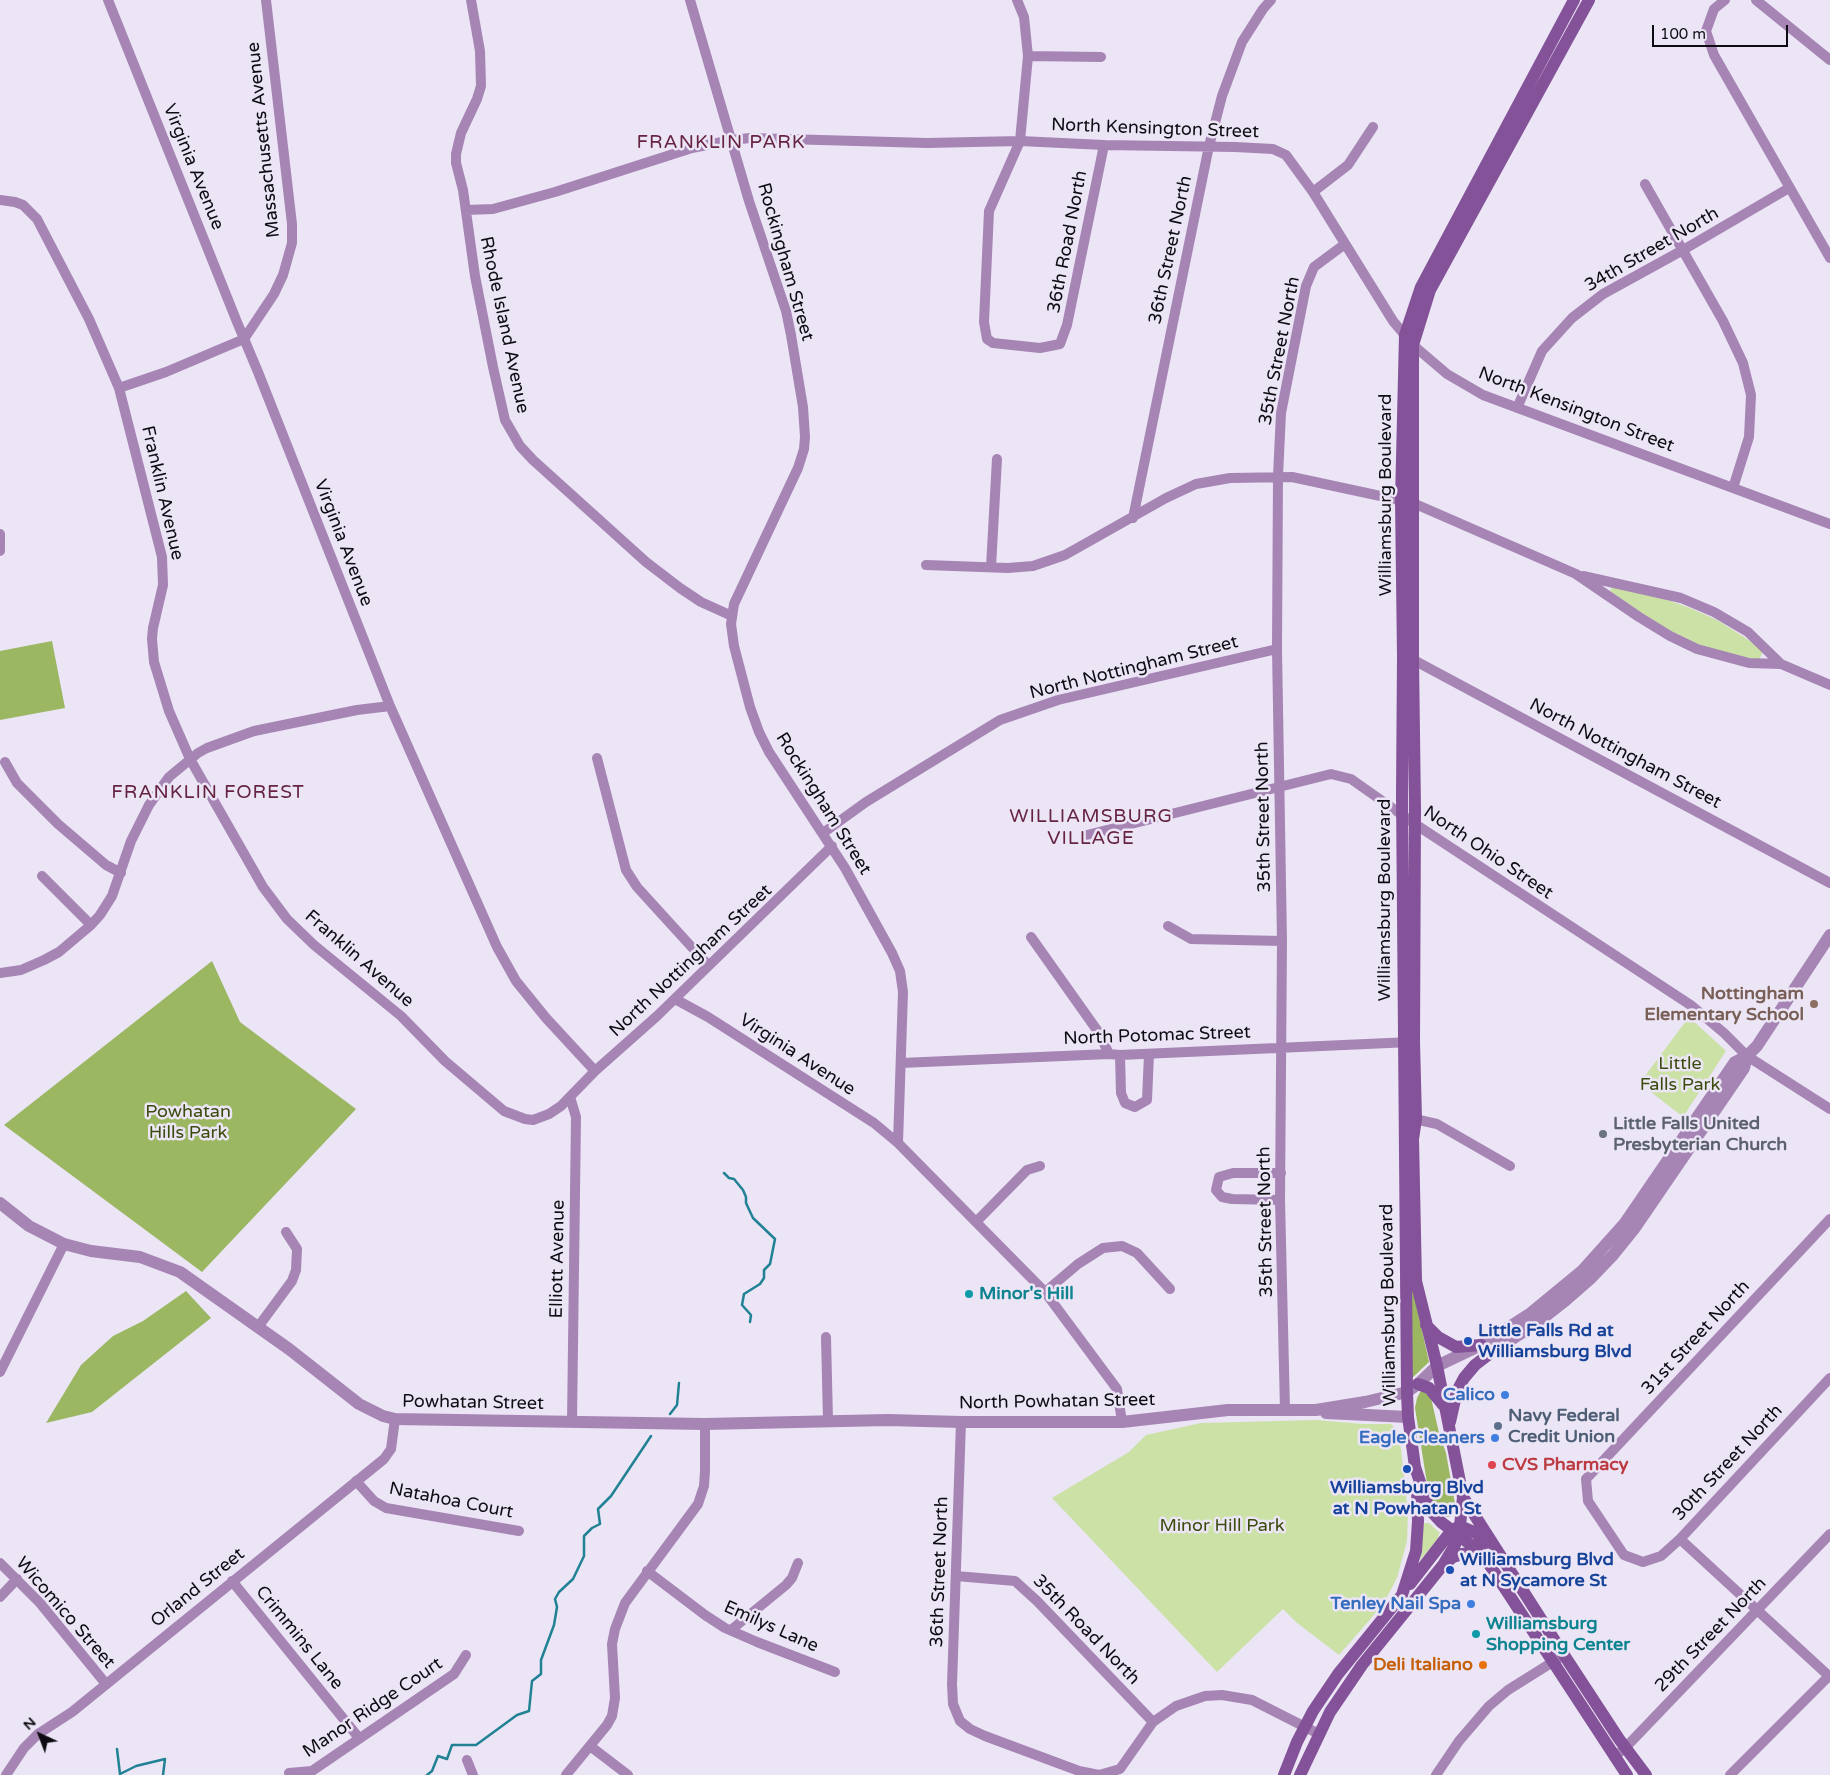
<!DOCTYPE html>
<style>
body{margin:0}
#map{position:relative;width:1830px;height:1775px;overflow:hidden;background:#ebe5f6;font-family:"Varela Round",sans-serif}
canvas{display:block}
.north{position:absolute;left:15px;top:1710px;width:50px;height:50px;-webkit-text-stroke:4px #ebe5f6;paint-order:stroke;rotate:317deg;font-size:14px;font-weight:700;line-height:20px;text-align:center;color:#0e0c12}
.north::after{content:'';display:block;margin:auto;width:18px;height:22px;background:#0e0c12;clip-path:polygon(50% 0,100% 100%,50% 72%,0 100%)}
.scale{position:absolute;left:1652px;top:25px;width:136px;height:22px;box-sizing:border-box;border:2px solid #0e0c12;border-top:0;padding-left:6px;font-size:15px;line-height:18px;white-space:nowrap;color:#0e0c12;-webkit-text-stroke:4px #ebe5f6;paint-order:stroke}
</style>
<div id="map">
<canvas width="1830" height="1775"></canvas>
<div class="north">N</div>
<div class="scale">100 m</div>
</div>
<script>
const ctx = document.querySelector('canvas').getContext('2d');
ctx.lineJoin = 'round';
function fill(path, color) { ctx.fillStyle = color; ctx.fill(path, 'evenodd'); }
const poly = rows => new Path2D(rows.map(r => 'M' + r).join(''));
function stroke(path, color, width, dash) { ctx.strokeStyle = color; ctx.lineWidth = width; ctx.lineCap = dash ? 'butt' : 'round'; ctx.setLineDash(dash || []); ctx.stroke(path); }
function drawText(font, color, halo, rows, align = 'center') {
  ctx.font = font + ' "Varela Round",sans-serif'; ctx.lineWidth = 5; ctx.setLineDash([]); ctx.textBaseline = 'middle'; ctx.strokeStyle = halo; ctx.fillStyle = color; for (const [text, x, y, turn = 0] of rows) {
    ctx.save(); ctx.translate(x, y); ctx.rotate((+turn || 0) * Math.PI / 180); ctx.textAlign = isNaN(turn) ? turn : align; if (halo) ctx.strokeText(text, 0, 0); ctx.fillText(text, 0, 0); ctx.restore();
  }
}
const green = poly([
 [1613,586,1662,598,1690,608,1717,620,1758,646,1763,652,1759,660,1730,655,1699,645,1674,633,1651,620,1610,591],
 [1689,1017,1726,1051,1683,1117,1651,1092,1642,1080],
 [1316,1420,1363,1424,1391,1424,1397,1430,1401,1449,1408,1513,1407,1541,1397,1578,1387,1597,1373,1616,1339,1655,1296,1622,1283,1609,1217,1672,1052,1498,1129,1452,1146,1435,1201,1423],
 [1424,1523,1429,1523,1440,1533,1438,1536,1439,1538,1420,1560]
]);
const forest = poly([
 [52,641,65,708,0,720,0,651],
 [212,961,240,1022,356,1109,202,1272,4,1125],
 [1410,1252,1415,1299,1429,1362,1411,1379],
 [186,1291,211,1318,92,1412,46,1423,81,1365,113,1336,143,1321],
 [1422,1389,1431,1398,1439,1433,1446,1453,1456,1509,1453,1515,1449,1517,1446,1517,1439,1512,1429,1496,1415,1408,1417,1398]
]);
const stream = poly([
 [724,1173,729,1178,734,1179,743,1190,746,1197,746,1203,753,1218,775,1239,770,1264,764,1270,764,1278,760,1284,744,1294,742,1305,751,1315,750,1322],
 [670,1414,677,1405,679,1383],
 [117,1749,120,1774,136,1766,165,1759,163,1775],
 [427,1775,432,1771,438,1756,447,1759,452,1745,476,1745,517,1715,529,1711,532,1681,541,1674,541,1660,554,1625,557,1607,555,1599,559,1592,573,1579,584,1556,584,1536,592,1528,600,1524,598,1509,611,1496,651,1436]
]);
const minor = poly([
 [108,0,237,322,258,372,390,706,497,947,516,981,546,1018,595,1071],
 [471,0,480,51,481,86,477,99,461,133,456,154,456,163,463,190,475,276,493,367,505,420,520,446,533,460,646,562,680,588,701,602,732,616],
 [690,0,749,201,786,311,791,335,803,407,805,437,804,449,798,468,734,604,731,624,734,646,750,707,759,732,769,752,845,868,892,953,900,971,903,992,898,1143],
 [1017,0,1024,17,1028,56,1020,141,989,211,984,322,987,339,993,343,1040,348,1060,344,1067,325,1104,145],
 [1725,0,1714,9,1706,31,1714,55,1830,258],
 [1756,0,1830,60],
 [1028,56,1101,57],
 [1645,184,1723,321,1743,363,1751,395,1749,437,1733,488],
 [1313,192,1348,165,1373,127],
 [0,200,15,202,23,205,37,219,89,319,119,388,162,557,163,585,153,628,152,639,154,662,169,711,190,759,263,887,287,919,314,945,401,1016,445,1061,504,1111,525,1119,533,1120,549,1114,561,1106,595,1071,657,1016,832,846],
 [466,210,493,209,555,192,692,148,732,140,750,138,927,143,1020,141,1104,145,1235,147,1273,149,1286,155,1313,192,1393,321,1413,345,1447,374,1483,395,1830,524],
 [119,388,166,372,244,339,274,294,283,275,292,243,292,224,266,0],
 [1517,408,1542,351,1572,318,1603,294,1683,250,1789,188],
 [1133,518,1209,146,1222,96,1242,42,1263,9,1271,0],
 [0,534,0,551],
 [926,565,1008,568,1033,566,1065,555,1166,498,1196,484,1230,478,1292,477,1413,503,1576,574,1639,617,1670,636,1697,649,1749,663,1781,664,1830,685],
 [991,567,997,459],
 [1583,576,1681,598,1714,612,1748,632,1781,664],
 [1408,657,1830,883],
 [597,758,626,870,637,887,708,965],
 [5,762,17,783,58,824,106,865,121,873],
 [823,833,866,802,1000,720,1058,700,1277,649],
 [1087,835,1331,774,1351,779,1415,824,1692,1006,1724,1033,1747,1056,1830,1109],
 [42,876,91,925],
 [1168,926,1191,939,1282,941],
 [1031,937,1099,1033,1109,1054],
 [0,973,21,970,44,960,59,952,91,925,100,915,112,896,131,841,149,805,169,777,198,753,207,748,254,731,357,710,390,706],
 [675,999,708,1017,874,1123,898,1143,1045,1292,1117,1389,1122,1422],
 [1120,1055,1121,1093,1125,1103,1135,1107,1147,1100,1149,1054],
 [901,1063,1109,1054,1120,1055,1411,1042],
 [570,1097,576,1117,572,1422],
 [1410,1118,1437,1124,1510,1166],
 [1280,1200,1232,1199,1222,1197,1216,1190,1219,1177,1233,1173,1281,1173],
 [1830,1219,1586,1479,1588,1501,1624,1555,1643,1562,1661,1556,1680,1539,1830,1378],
 [976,1222,1027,1170,1040,1166],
 [1045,1292,1078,1264,1103,1248,1122,1246,1137,1253,1170,1289],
 [258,1327,292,1281,296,1270,297,1249,286,1232],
 [826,1337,828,1421],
 [0,1372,64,1244],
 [1285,1410,1280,1200,1282,941,1277,649,1278,476,1281,413,1306,286,1314,267,1345,244],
 [961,1422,952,1684,953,1704,960,1721,970,1729,985,1736,1079,1771,1099,1775,1120,1769,1153,1722,1176,1706,1205,1696,1222,1695,1252,1700,1319,1734],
 [356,1481,374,1501,386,1508,519,1531],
 [1680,1539,1830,1677],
 [0,1563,40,1603,106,1684],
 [647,1571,705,1615,725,1628,757,1642,835,1672],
 [956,1576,1015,1581,1037,1601,1153,1722],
 [232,1581,359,1738],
 [0,1597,17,1579],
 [731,1630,786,1585,792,1578,798,1563],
 [590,1746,628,1775],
 [1614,1757,1626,1747,1830,1534],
 [467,1760,473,1775],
 [289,1773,312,1771,454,1674,466,1655],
 [6,1775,24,1748,38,1734,72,1712,384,1459,391,1449,395,1419],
 [566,1775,607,1725,612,1716,615,1698,612,1644,615,1629,625,1603,698,1504,704,1486,705,1471,705,1424],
 [1436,1775,1459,1741,1489,1706,1508,1690,1559,1658],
 [1730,1775,1830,1675]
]);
const tertiary = poly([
 [0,1203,29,1226,64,1244,91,1251,140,1257,180,1272,289,1349,359,1404,383,1416,395,1419,705,1424,888,1420,961,1422,1122,1422,1228,1410,1316,1410,1365,1402,1407,1392,1418,1384,1437,1366,1481,1345,1531,1313,1582,1271,1625,1223,1735,1062,1747,1056,1757,1046,1830,935],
 [1488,1355,1538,1322,1566,1300,1590,1279,1613,1255,1634,1229,1744,1068,1747,1056],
 [1326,1413,1408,1417]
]);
const secondary = poly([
 [1574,0,1421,287,1405,335,1401,500,1403,656,1402,795,1407,1392,1408,1417,1413,1452,1415,1467,1429,1509,1441,1522,1479,1551,1487,1561,1627,1775],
 [1426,1325,1438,1337,1456,1347,1481,1345],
 [1418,1384,1429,1388,1443,1405],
 [1450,1422,1457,1391,1464,1378,1475,1365,1488,1355],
 [1463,1497,1564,1655,1619,1739,1646,1775],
 [1460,1526,1476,1533,1486,1543],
 [1446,1563,1453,1557,1462,1554,1471,1553,1482,1558],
 [1410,1584,1452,1530,1458,1527],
 [1284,1775,1297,1742,1313,1711,1338,1674,1402,1595,1416,1551,1418,1521,1417,1486],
 [1300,1775,1330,1712,1362,1665,1443,1565,1455,1545,1460,1526,1463,1497,1437,1366,1416,1281,1413,1139,1416,1119,1414,1042,1415,809,1413,659,1413,345,1430,290,1589,0]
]);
const markers = [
 [1814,1004,5,"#8d6e63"],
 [1603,1134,5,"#6b7280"],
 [969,1294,5,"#0f9aa8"],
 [1468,1341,5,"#1a4fb4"],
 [1505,1395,5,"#3f7fe0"],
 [1498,1426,5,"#5c6f8a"],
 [1495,1438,5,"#3f7fe0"],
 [1492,1465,5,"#e0444e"],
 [1407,1469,5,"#1a4fb4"],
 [1450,1570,5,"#1a4fb4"],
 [1471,1604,5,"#3f7fe0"],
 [1476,1634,5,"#0f9aa8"],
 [1483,1665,5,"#e8710a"]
];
const streetNames = [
 ["North Kensington Street",1155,129,2],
 ["Massachusetts Avenue",264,140,-96],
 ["Virginia Avenue",193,167,68],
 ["36th Road North",1068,242,-79],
 ["36th Street North",1171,250,-78],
 ["34th Street North",1652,250,-30],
 ["Rockingham Street",785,262,74],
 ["Rhode Island Avenue",504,325,78],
 ["35th Street North",1280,351,-79],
 ["North Kensington Street",1576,410,21],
 ["Franklin Avenue",162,493,77],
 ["Williamsburg Boulevard",1386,495,-90],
 ["Virginia Avenue",343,543,69],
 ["North Nottingham Street",1134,668,-14],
 ["North Nottingham Street",1625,754,28],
 ["Rockingham Street",823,804,58],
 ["35th Street North",1264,817,-91],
 ["North Ohio Street",1488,853,34],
 ["Williamsburg Boulevard",1385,900,-90],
 ["Franklin Avenue",359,959,41],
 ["North Nottingham Street",691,961,-43],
 ["North Potomac Street",1157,1036,-2],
 ["Virginia Avenue",797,1055,33],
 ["35th Street North",1266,1222,-91],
 ["Elliott Avenue",558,1259,-89],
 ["Williamsburg Boulevard",1389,1305,-91],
 ["31st Street North",1696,1338,-47],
 ["North Powhatan Street",1057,1402,-1],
 ["Powhatan Street",473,1403,1],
 ["30th Street North",1728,1463,-47],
 ["Natahoa Court",451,1501,11],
 ["36th Street North",940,1572,-88],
 ["Orland Street",198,1588,-39],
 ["Wicomico Street",65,1613,49],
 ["Emilys Lane",771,1627,24],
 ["35th Road North",1086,1630,46],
 ["29th Street North",1711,1635,-46],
 ["Crimmins Lane",299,1638,51],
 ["Manor Ridge Court",373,1708,-34]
];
const educationNames = [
 ["Nottingham",1804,994],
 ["Elementary School",1804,1015]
];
const parkNames = [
 ["Little",1680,1064],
 ["Falls Park",1680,1085],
 ["Powhatan",188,1112],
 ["Hills Park",188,1133],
 ["Minor Hill Park",1222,1526]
];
const worshipNames = [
 ["Little Falls United",1613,1124],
 ["Presbyterian Church",1613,1145]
];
const cultureNames = [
 ["Minor's Hill",979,1294],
 ["Williamsburg",1486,1624],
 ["Shopping Center",1486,1645]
];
const transitNames = [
 ["Little Falls Rd at",1478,1331],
 ["Williamsburg Blvd",1478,1352],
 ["Williamsburg Blvd",1407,1488,"center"],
 ["at N Powhatan St",1407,1509,"center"],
 ["Williamsburg Blvd",1460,1560],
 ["at N Sycamore St",1460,1581]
];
const shopNames = [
 ["Calico",1495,1395],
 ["Eagle Cleaners",1485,1438],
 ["Tenley Nail Spa",1461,1604]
];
const serviceNames = [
 ["Navy Federal",1508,1416],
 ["Credit Union",1508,1437]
];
const healthNames = [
 ["CVS Pharmacy",1502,1465]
];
const foodNames = [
 ["Deli Italiano",1473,1665]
];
const neighbourhoodNames = [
 ["FRANKLIN PARK",721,143],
 ["FRANKLIN FOREST",208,793],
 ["WILLIAMSBURG",1091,817],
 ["VILLAGE",1091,839]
];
fill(green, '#cce1a6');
fill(forest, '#9bb762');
stroke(stream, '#208294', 2.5);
stroke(minor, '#a684b4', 10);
stroke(tertiary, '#a684b4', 12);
stroke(secondary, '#845298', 12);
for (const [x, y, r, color] of markers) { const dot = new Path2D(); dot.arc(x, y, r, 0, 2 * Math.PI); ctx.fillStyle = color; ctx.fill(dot); stroke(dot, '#ebe5f6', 2); }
drawText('18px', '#0e0c12', '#ebe5f6', streetNames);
drawText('bold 18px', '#785e54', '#ebe5f6', educationNames, 'right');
drawText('18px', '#3a4b0c', '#ebe5f6', parkNames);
drawText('bold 18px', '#5b616d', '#ebe5f6', worshipNames, 'left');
drawText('bold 18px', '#0d838f', '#ebe5f6', cultureNames, 'left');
drawText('bold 18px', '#164399', '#ebe5f6', transitNames, 'left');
drawText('bold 18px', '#366cbe', '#ebe5f6', shopNames, 'right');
drawText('bold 18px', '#4e5e75', '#ebe5f6', serviceNames, 'left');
drawText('bold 18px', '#be3a42', '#ebe5f6', healthNames, 'left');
drawText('bold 18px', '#c56008', '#ebe5f6', foodNames, 'right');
ctx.letterSpacing = '1px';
drawText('19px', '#662442', '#ebe5f6', neighbourhoodNames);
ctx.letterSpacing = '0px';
</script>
